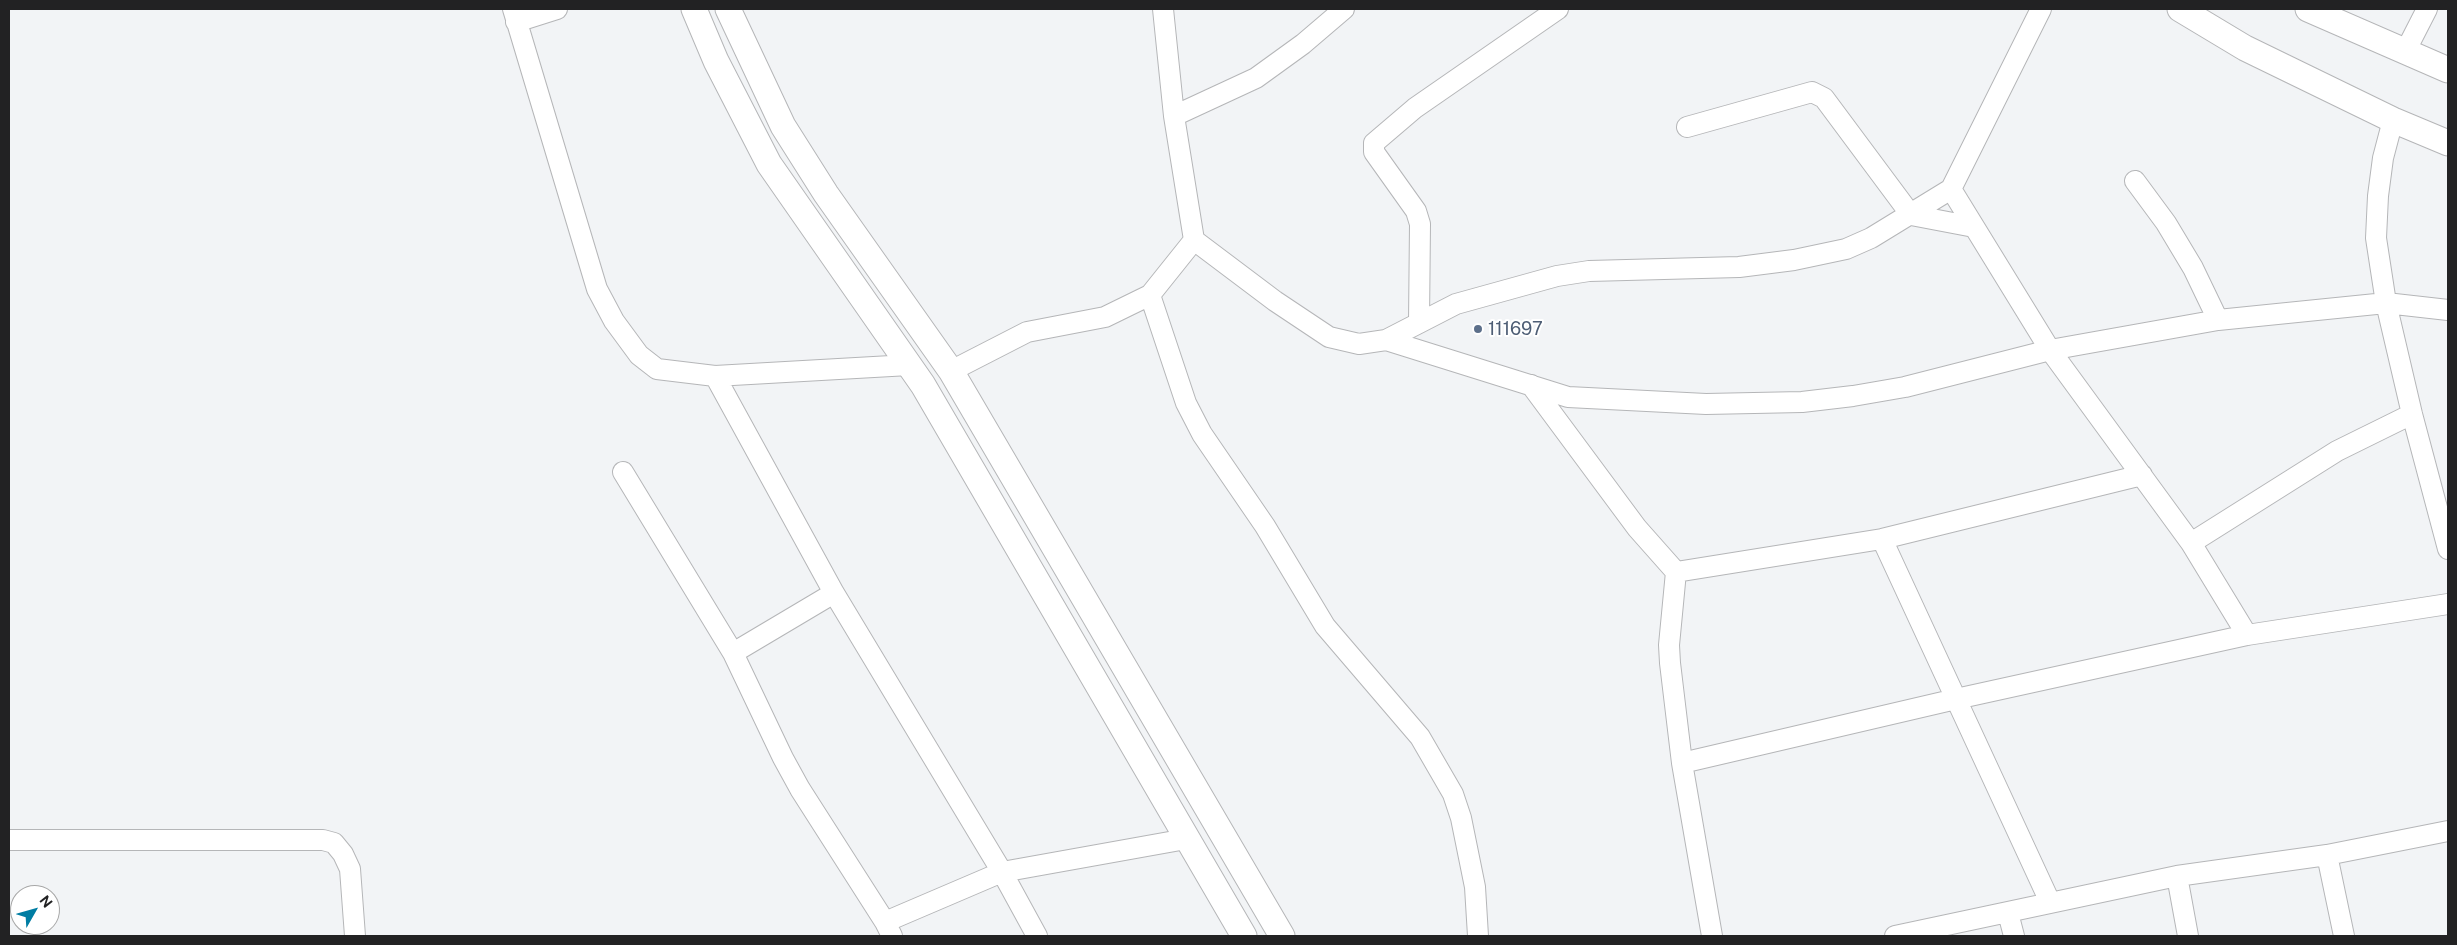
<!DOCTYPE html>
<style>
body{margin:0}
#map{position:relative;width:2457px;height:945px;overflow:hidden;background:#f2f4f6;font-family:"Public Sans",sans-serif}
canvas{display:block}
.frame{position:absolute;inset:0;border:10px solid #222223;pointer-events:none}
.north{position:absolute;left:10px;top:885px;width:50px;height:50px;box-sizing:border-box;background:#fff;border:1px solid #a7a7a7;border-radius:50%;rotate:52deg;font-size:14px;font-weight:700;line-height:20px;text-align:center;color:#222223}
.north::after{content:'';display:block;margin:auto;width:18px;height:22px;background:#007da3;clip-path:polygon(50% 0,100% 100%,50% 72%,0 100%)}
</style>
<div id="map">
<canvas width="2457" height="945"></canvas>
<div class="frame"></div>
<div class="north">N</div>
</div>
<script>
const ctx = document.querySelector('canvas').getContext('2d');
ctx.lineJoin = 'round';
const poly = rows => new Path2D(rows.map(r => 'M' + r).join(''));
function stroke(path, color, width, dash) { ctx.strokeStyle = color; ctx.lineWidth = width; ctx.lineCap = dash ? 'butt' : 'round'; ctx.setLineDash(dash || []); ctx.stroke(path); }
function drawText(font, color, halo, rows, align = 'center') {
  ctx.font = font + ' "Public Sans",sans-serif'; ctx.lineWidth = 4; ctx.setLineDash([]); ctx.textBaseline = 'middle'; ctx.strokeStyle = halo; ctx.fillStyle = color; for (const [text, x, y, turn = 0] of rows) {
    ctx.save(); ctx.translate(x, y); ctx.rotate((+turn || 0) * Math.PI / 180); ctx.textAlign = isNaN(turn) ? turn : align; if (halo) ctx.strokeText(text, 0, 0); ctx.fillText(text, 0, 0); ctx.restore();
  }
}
const minor = poly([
 [513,9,597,289,614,321,639,355,657,369,715,376,909,365],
 [1163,9,1174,116,1194,240,1275,301,1329,337,1359,344,1386,340,1456,304,1557,276,1589,271,1739,267,1794,260,1846,249,1871,238,1951,189,2041,9],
 [516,22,557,9],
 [2405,52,2427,9],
 [1174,116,1256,78,1303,44,1344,9],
 [2393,120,2383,158,2378,196,2376,238,2386,303,2412,414,2448,549],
 [1687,127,1812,92,1824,98,1911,215,1974,227],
 [2135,181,2166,223,2193,268,2218,320],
 [1951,189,2050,350,2191,543,2247,635],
 [1150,295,1186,403,1202,434,1265,526,1325,626,1420,737,1453,794,1461,818,1475,887,1478,936],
 [1419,322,1420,224,1416,211,1374,152,1374,143,1415,108,1558,9],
 [1386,340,1568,397,1706,404,1802,402,1853,396,1905,387,2050,350,2218,320,2386,303,2448,310],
 [951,371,1027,332,1105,317,1150,295,1194,240],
 [715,376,834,593,1002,872,1037,936],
 [1531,385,1637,528,1676,572,1669,645,1670,663,1682,763,1712,936],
 [623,472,733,653,783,758,800,789,885,922,892,936],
 [1882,539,2050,902],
 [2191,543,2337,451,2412,414],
 [1676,572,1882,539,2142,475],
 [733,653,834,593],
 [1682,763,1956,699,2247,635,2448,604],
 [9,840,323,840,334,843,343,854,350,869,355,936],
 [2327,855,2344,936],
 [2177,876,2188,936],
 [2008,913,2014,936],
 [885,922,1002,872,1186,839],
 [1895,936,2177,876,2327,855,2448,831]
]);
const major = poly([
 [694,9,716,61,769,164,923,385,1244,936],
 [728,9,783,126,826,194,951,371,1282,936],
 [2180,9,2245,48,2393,120,2448,143],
 [2308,9,2448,70]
]);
const markers = [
 [1478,329,5,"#5c6f8a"]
];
const serviceNames = [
 ["111697",1488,329]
];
stroke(minor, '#b5b6b8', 22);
stroke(major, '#b5b6b8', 27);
stroke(minor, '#fff', 20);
stroke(major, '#fff', 25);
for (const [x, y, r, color] of markers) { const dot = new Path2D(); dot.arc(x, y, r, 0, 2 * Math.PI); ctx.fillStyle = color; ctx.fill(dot); stroke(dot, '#fff', 2); }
drawText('18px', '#4e5e75', '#fff', serviceNames, 'left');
</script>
